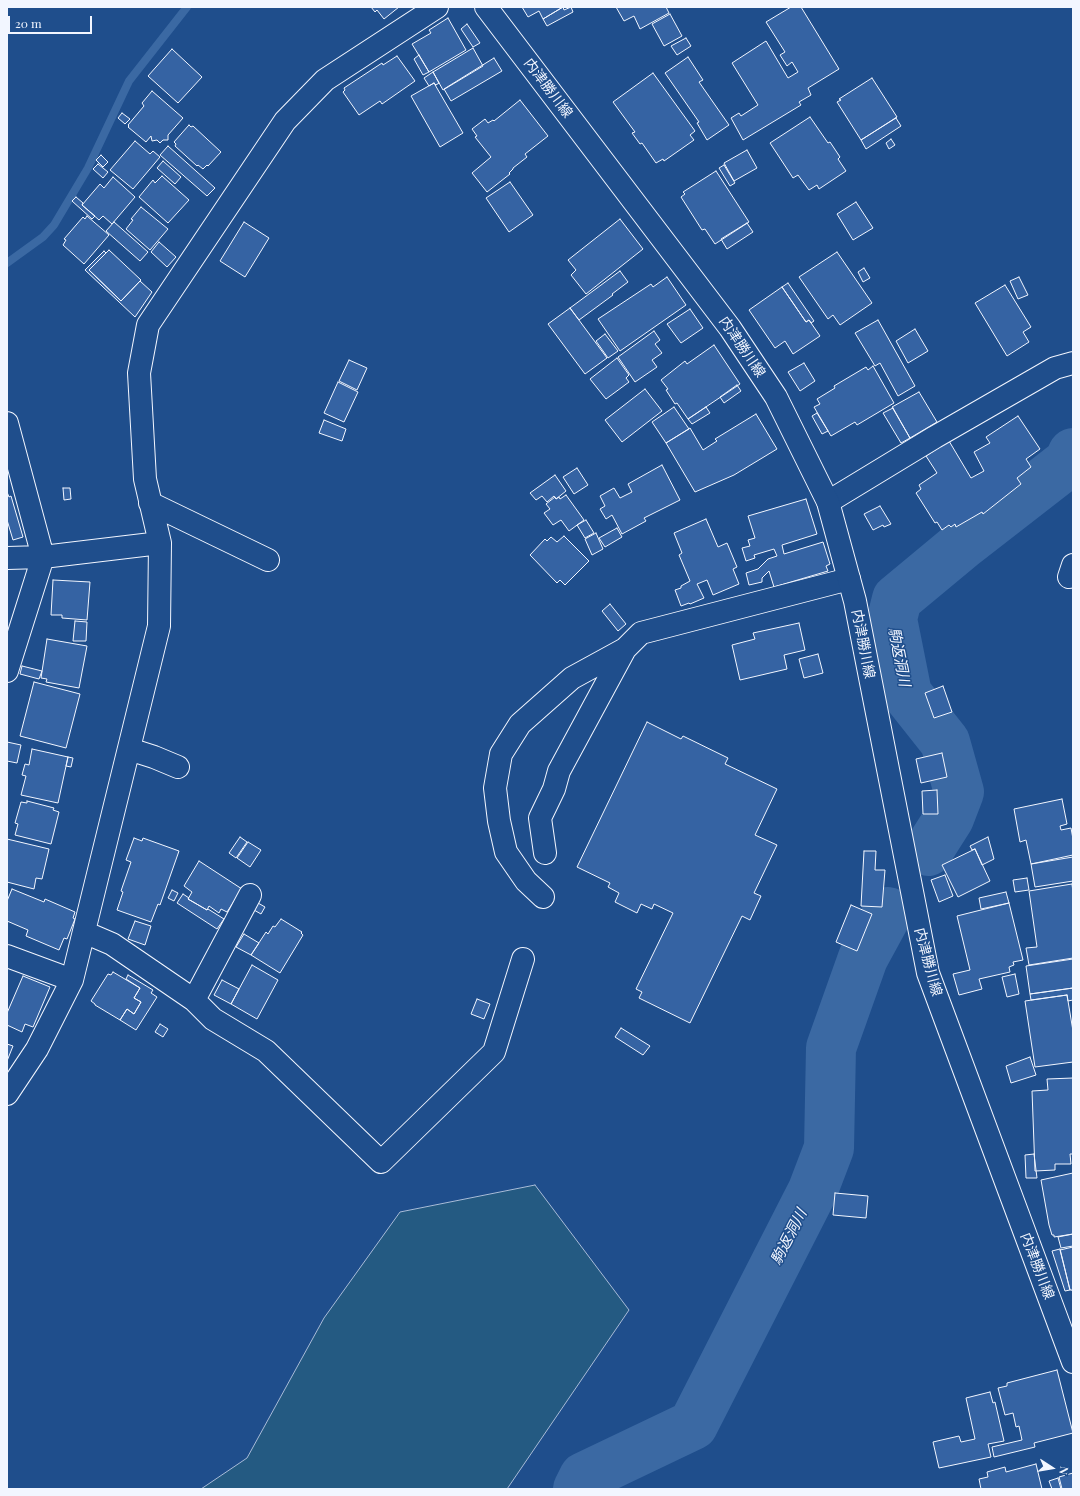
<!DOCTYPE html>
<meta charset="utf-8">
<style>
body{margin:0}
#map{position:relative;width:1080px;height:1496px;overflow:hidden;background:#1f4e8c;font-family:"Playfair Display",serif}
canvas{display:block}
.frame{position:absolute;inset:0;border:8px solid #f2f6ff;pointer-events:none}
.north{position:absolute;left:1032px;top:1448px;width:40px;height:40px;-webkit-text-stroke:3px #1f4e8c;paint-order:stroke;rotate:102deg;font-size:11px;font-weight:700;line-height:16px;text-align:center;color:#f2f6ff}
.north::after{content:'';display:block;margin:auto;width:14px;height:18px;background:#f2f6ff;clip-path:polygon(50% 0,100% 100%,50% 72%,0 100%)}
.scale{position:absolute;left:8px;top:16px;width:84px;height:18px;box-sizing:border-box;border:2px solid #f2f6ff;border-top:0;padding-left:5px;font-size:12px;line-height:14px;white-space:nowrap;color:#f2f6ff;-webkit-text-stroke:3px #1f4e8c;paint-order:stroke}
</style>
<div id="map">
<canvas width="1080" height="1496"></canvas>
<div class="frame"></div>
<div class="north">N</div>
<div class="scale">20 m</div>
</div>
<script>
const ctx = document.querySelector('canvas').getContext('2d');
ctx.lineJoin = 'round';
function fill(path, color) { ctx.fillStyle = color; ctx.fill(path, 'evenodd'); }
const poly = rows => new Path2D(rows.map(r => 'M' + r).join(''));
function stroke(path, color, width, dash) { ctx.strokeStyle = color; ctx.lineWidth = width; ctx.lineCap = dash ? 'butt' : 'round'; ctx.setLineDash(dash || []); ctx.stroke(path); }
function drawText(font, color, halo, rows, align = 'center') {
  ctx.font = font + ' "Playfair Display","Noto Sans JP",serif'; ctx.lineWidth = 3; ctx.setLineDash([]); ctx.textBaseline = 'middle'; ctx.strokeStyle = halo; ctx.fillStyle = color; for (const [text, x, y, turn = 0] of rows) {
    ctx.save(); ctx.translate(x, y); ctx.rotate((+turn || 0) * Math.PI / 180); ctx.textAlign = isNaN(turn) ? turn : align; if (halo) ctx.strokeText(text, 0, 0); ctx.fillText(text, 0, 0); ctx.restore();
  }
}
const green = poly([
 [535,1185,629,1310,507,1489,201,1489,247,1458,324,1318,400,1212,535,1185]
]);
const stream = poly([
 [7,263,43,237,54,225,88,168,129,81,187,7]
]);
const river = poly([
 [928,851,949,818,959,792,945,742,907,694,892,619,897,599,962,545,1069,462,1073,453],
 [578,1489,584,1477,693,1425,813,1190,829,1148,831,1048,863,958,888,912]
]);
const building = poly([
 [371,7,399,7,384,19,377,10,375,12,371,7],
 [522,7,563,7,543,19,539,11,528,17,522,7],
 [563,7,564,10,571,7,573,12,547,26,543,19,563,7],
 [616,7,666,7,669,13,640,29,634,16,624,21,616,7],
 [791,7,801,7,839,69,808,88,811,95,799,102,801,105,743,140,731,118,739,113,741,116,758,105,732,63,766,41,788,78,798,72,792,62,787,66,780,55,785,52,766,22,791,7],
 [670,14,682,36,664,46,652,24,670,14],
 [448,18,466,50,429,72,412,44,431,33,429,30,448,18],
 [467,24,480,43,473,47,461,29,467,24],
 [686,38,691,46,677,55,671,46,686,38],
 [473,48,483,66,443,90,433,72,473,48],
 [172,49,202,77,178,103,148,76,172,49],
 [419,55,429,72,423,75,414,59,419,55],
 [397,56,415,81,382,104,380,101,359,115,343,92,345,90,344,88,382,63,383,65,397,56],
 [688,57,703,80,699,82,729,125,707,140,697,123,699,122,665,73,688,57],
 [494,58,502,71,451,101,444,89,494,58],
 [433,72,439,83,436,85,434,83,429,86,424,78,433,72],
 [653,73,695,131,690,135,694,140,664,161,663,159,656,163,642,143,640,144,632,133,635,132,613,102,653,73],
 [872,78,897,117,861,140,837,102,841,100,839,99,872,78],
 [434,83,463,133,440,147,411,96,434,83],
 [152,91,183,118,168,135,168,140,163,140,160,143,157,140,152,141,151,136,146,142,128,127,129,126,128,125,144,106,142,103,152,91],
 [520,100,548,136,525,154,527,157,513,168,513,169,509,173,510,174,487,192,472,173,491,157,475,137,477,136,472,129,485,119,488,123,493,120,494,121,520,100],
 [122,113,130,119,125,124,118,118,122,113],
 [810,117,828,143,830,142,840,157,838,159,846,171,819,189,817,185,809,190,798,175,793,178,770,143,810,117],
 [896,118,901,126,866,149,861,140,896,118],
 [189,125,191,127,193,126,221,152,208,166,207,165,203,169,198,165,197,166,175,146,176,144,174,142,189,125],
 [891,139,895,145,889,149,886,143,891,139],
 [135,141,150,154,153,151,160,157,133,189,110,170,135,141],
 [168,146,215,188,207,196,160,155,168,146],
 [747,150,757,168,734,181,724,163,747,150],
 [101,155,108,162,103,167,96,160,101,155],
 [163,161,181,177,175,184,157,168,163,161],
 [98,164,108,172,103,178,93,169,98,164],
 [724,165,735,183,730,186,719,168,724,165],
 [716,171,749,222,715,244,705,229,702,230,681,197,685,194,683,192,716,171],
 [162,176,189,200,168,223,139,197,153,180,155,183,162,176],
 [113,177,135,197,112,224,103,216,99,220,82,205,100,184,104,188,113,177],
 [510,182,533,215,509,232,486,198,510,182],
 [76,197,83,203,82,205,95,216,92,219,72,201,76,197],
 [856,202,873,228,853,240,837,214,856,202],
 [141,207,168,229,150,250,126,229,133,220,131,219,141,207],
 [87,216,109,235,84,264,63,245,66,240,64,239,83,217,85,219,87,216],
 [620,219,643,249,586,294,571,275,576,270,568,260,620,219],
 [114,222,148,252,140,261,106,231,114,222],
 [244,222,269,238,245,277,220,261,244,222],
 [747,223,753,232,727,249,721,239,747,223],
 [159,242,176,257,167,267,151,252,159,242],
 [109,250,141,280,121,301,89,270,109,250],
 [104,251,106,253,89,270,121,301,140,281,152,292,135,317,85,270,104,251],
 [837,252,872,303,840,325,833,315,828,319,799,277,837,252],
 [864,268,870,278,863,282,858,272,864,268],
 [620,271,628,282,612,294,613,295,579,320,570,308,620,271],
 [667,277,686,305,620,351,598,319,651,284,653,287,667,277],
 [1019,277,1028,295,1018,299,1010,281,1019,277],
 [788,283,814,321,811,323,809,320,806,322,782,287,788,283],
 [1005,285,1031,327,1023,332,1029,342,1007,356,975,303,1005,285],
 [782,287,806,322,809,320,820,336,793,354,785,341,775,348,749,310,782,287],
 [570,308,607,358,585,374,548,324,570,308],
 [690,309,703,328,681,343,667,324,690,309],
 [878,320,915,386,898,396,880,363,875,366,855,333,878,320],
 [915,329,928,351,908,363,896,341,915,329],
 [654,331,660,340,655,344,662,353,652,360,657,367,635,382,618,357,654,331],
 [605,334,618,351,608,358,596,341,605,334],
 [714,345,740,384,688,419,677,403,675,404,666,390,668,389,661,380,685,361,687,364,714,345],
 [617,358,629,375,626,378,629,382,606,399,590,379,617,358],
 [349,360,367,368,357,390,339,381,349,360],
 [804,363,815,381,800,391,788,372,804,363],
 [873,366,894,403,857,425,855,422,831,436,814,407,820,404,817,399,835,388,834,386,866,367,868,370,873,366],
 [338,382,358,392,344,422,324,413,338,382],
 [737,385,741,391,724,403,720,397,737,385],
 [645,389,662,411,622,442,605,420,645,389],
 [919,392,937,422,910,438,892,407,919,392],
 [674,407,689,429,666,443,652,422,674,407],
 [706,407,710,413,692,424,688,419,706,407],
 [893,408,910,438,901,443,883,413,893,408],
 [817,413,828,431,822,434,812,416,817,413],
 [756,414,777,449,734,475,695,492,666,443,690,428,703,450,717,441,715,439,756,414],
 [1018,416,1040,449,1026,459,1031,467,1017,478,1021,484,983,514,982,512,956,527,955,524,951,527,949,525,942,530,937,522,935,523,916,493,921,489,919,485,937,473,926,456,949,441,971,478,984,471,974,452,990,443,986,437,1018,416],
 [324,420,346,429,342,441,319,433,324,420],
 [662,465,680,500,644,518,646,521,622,534,612,515,606,519,600,509,605,506,600,496,614,488,620,498,632,492,628,484,662,465],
 [577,468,588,485,574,494,563,477,577,468],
 [555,475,566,491,556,499,554,496,547,502,542,496,536,500,530,493,555,475],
 [63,488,70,488,71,499,64,500,63,488],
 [7,492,9,497,11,496,23,537,13,540,7,520,7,492],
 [566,495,584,520,569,531,561,520,553,525,544,513,550,509,546,504,555,497,556,499,559,497,560,499,566,495],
 [806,499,817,534,782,545,784,554,823,542,830,564,826,566,828,571,774,587,769,571,762,578,762,582,749,585,746,573,758,569,768,559,777,556,774,549,754,555,755,558,746,561,742,548,750,546,748,540,755,538,748,516,806,499],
 [880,506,891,524,884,527,883,525,873,530,864,514,880,506],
 [706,519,718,547,727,543,737,567,733,569,739,584,713,595,707,580,697,584,704,598,690,604,689,603,681,606,675,590,681,588,681,586,690,581,679,555,682,553,674,533,706,519],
 [586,520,594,533,585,538,577,525,586,520],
 [617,528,622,537,605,547,599,538,617,528],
 [596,533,603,549,592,555,585,539,596,533],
 [564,536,589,561,565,585,560,580,557,583,530,555,545,539,547,541,551,537,557,542,564,536],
 [53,580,90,582,87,620,62,618,62,615,51,615,53,580],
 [610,604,626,624,618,631,602,611,610,604],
 [75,621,87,622,86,641,73,641,75,621],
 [799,623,805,650,784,655,787,669,740,680,732,645,755,639,753,633,799,623],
 [47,639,87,646,79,688,46,682,47,679,41,678,47,639],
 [818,654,823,673,804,678,799,659,818,654],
 [22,666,42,671,39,679,20,674,22,666],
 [34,682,80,694,66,748,20,736,34,682],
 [943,686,952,712,934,718,925,693,943,686],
 [647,722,681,739,683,736,728,758,725,764,777,789,755,835,777,845,754,893,761,896,750,920,742,916,690,1023,639,998,642,992,636,989,673,913,654,904,652,909,641,904,637,913,615,902,619,893,608,887,610,883,577,867,647,722],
 [7,742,21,745,17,763,7,761,7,742],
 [32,749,68,757,58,803,21,795,26,776,22,775,25,764,29,765,32,749],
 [942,753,947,777,921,783,916,759,942,753],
 [68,757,73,758,71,767,66,766,68,757],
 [937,790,938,814,923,814,922,791,937,790],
 [1062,799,1067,824,1060,826,1061,830,1071,828,1073,839,1073,855,1031,864,1026,840,1020,842,1014,809,1062,799],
 [27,801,54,808,53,810,59,812,51,844,15,835,18,824,15,823,21,802,27,803,27,801],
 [240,837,247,842,236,858,229,853,240,837],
 [988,837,994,859,982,865,975,849,972,850,970,846,988,837],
 [134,838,142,841,143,838,179,851,160,905,158,904,151,922,117,910,123,892,121,891,131,862,126,860,134,838],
 [7,839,49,849,42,879,36,878,34,889,7,882,7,839],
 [248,842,261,850,250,867,237,858,248,842],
 [975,849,990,881,958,897,942,865,975,849],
 [864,851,876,851,875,870,885,870,882,907,861,906,864,851],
 [1073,857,1073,881,1035,887,1031,864,1073,857],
 [199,861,242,889,227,912,221,909,219,913,209,906,207,910,188,899,192,892,184,886,199,861],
 [945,875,953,896,939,902,931,880,945,875],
 [1027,878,1029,890,1015,892,1013,880,1027,878],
 [1072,884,1073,892,1073,958,1029,965,1026,948,1037,947,1029,891,1072,884],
 [12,889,44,902,45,899,75,912,73,918,75,919,67,939,64,938,59,950,26,936,28,930,7,921,7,901,12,889],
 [172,890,178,893,174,901,168,898,172,890],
 [1006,892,1009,903,981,909,979,898,1006,892],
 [183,894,189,898,188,899,207,910,208,909,224,919,217,929,177,903,183,894],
 [258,903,265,907,261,914,254,910,258,903],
 [1009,903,1023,960,1013,962,1014,965,1009,967,1010,972,979,979,982,989,959,995,953,974,970,970,957,916,1009,903],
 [851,905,872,914,857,951,836,942,851,905],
 [281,919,302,932,301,933,303,935,280,973,251,955,266,932,268,934,273,926,275,927,281,919],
 [135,921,151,926,145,945,128,939,135,921],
 [244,934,259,943,251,955,236,947,244,934],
 [1073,959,1073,988,1030,994,1026,966,1073,959],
 [252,965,278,980,257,1019,231,1004,252,965],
 [113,972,140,988,134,998,141,1002,134,1014,127,1009,120,1020,95,1005,95,1004,91,1001,108,974,111,975,113,972],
 [1015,974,1019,994,1007,997,1002,977,1015,974],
 [128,975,153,990,151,993,157,997,136,1030,120,1020,127,1009,134,1014,141,1002,134,998,140,988,126,979,128,975],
 [23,976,50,987,33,1027,25,1024,22,1032,7,1025,7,1013,23,976],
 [222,980,239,989,231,1004,214,995,222,980],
 [1073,988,1073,1000,1068,1001,1067,995,1031,1000,1030,994,1073,988],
 [1067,995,1073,1031,1073,1062,1035,1067,1025,1001,1067,995],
 [477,999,490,1004,484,1019,471,1014,477,999],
 [160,1024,168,1029,163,1037,155,1032,160,1024],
 [621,1028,650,1046,643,1055,615,1037,621,1028],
 [7,1044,13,1046,7,1061,7,1044],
 [1030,1057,1036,1075,1011,1083,1006,1066,1030,1057],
 [1073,1078,1073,1154,1070,1154,1071,1164,1055,1164,1055,1170,1035,1171,1032,1091,1048,1090,1047,1079,1073,1078],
 [1034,1154,1037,1178,1026,1178,1025,1155,1034,1154],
 [1073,1173,1073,1234,1054,1237,1054,1235,1052,1235,1049,1225,1041,1180,1073,1173],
 [835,1193,868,1196,866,1218,833,1215,835,1193],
 [1073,1234,1073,1246,1061,1248,1058,1237,1073,1234],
 [1073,1247,1073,1293,1072,1290,1070,1290,1060,1250,1073,1247],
 [1060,1249,1070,1290,1065,1291,1052,1251,1060,1249],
 [1057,1370,1073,1433,1034,1443,1035,1447,994,1457,992,1447,1022,1440,1019,1426,1016,1427,1013,1413,1005,1415,998,1388,1007,1386,1007,1383,1057,1370],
 [990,1392,993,1403,995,1402,1004,1441,988,1444,991,1457,939,1468,933,1442,959,1436,961,1442,975,1439,966,1398,990,1392],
 [1036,1464,1042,1489,981,1489,979,1479,988,1477,987,1472,1005,1467,1006,1472,1036,1464],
 [1073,1473,1073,1489,1062,1489,1059,1477,1073,1473],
 [1058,1478,1061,1489,1052,1489,1049,1481,1058,1478]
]);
const minor = poly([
 [7,423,43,557,7,671],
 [828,502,935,437,1055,368,1073,363],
 [150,503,268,560],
 [7,558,43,557,160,543],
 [1069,577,1073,565],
 [129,749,154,757,178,767],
 [545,853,540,818,554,789,559,771,625,649,641,633,849,579],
 [543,897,526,881,506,852,499,821,495,788,501,754,520,724,572,678,625,649],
 [84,932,112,944,194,1000,213,1019,266,1051,381,1162,494,1052,523,959],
 [7,956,72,980],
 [194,1000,250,895],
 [7,1094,37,1049,72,980,159,626,160,543,145,479,139,373,148,325,285,121,325,80,437,7]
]);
const major = poly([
 [486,7,730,328,776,397,828,502,855,601,928,973,1073,1362]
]);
const streetNames = [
 ["内津勝川線",548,88,53],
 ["内津勝川線",742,347,56],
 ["内津勝川線",863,644,79],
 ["内津勝川線",928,962,75],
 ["内津勝川線",1037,1266,69]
];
const waterNames = [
 ["駒返洞川",899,657,79],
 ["駒返洞川",789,1237,-63]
];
fill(green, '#245a82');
stroke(green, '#a8bbd7', 1);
stroke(stream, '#3b69a3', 8);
stroke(river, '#3b69a3', 50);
fill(building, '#3563a3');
stroke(building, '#f2f6ff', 1);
stroke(minor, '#f2f6ff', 24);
stroke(major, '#f2f6ff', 24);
stroke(minor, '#1f4e8c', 22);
stroke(major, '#1f4e8c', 22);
drawText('14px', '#f2f6ff', '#1f4e8c', streetNames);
drawText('italic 15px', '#f2f6ff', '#1f4e8c', waterNames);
</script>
